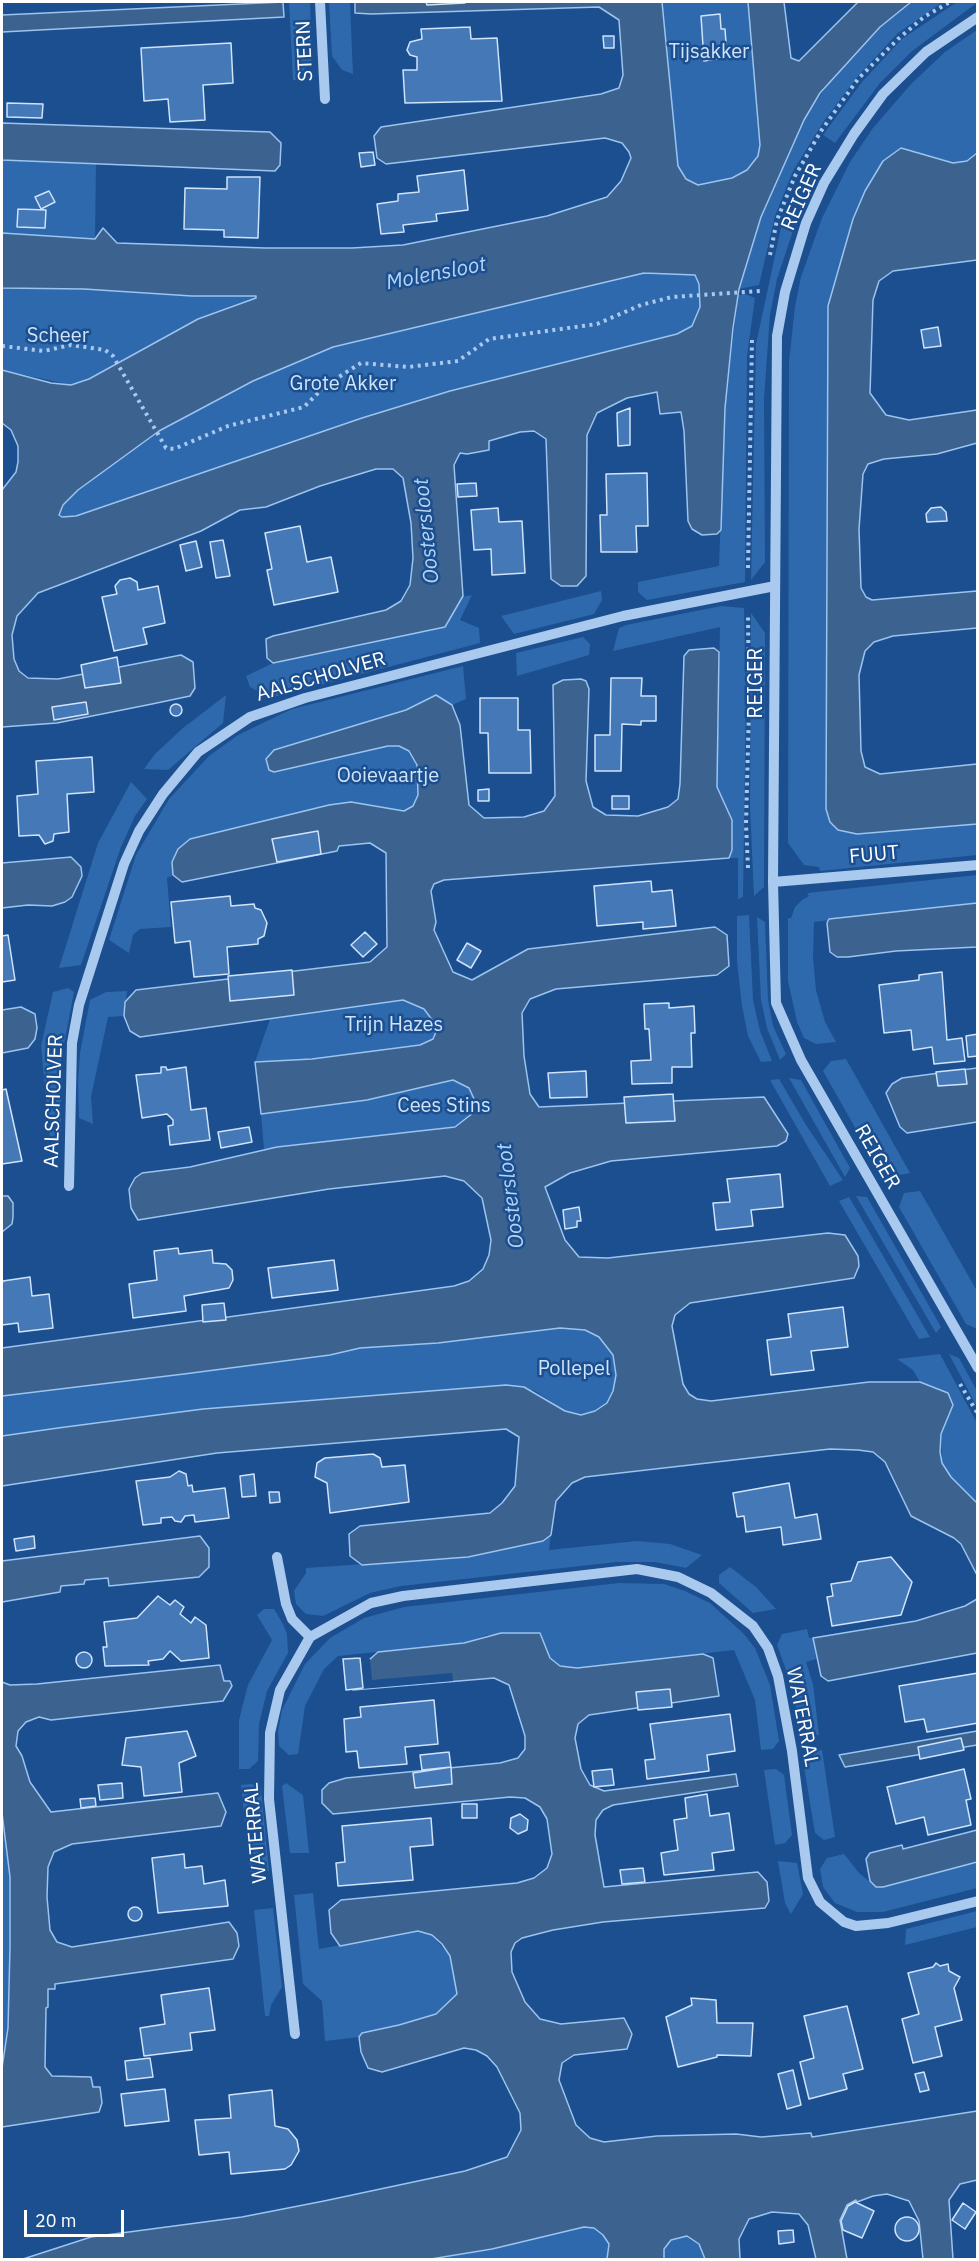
<!DOCTYPE html>
<style>
body{margin:0}
#map{position:relative;width:979px;height:2261px;overflow:hidden;background:#1b4f8f;font-family:"IBM Plex Sans",sans-serif}
canvas{display:block}
.frame{position:absolute;inset:0;border:3px solid #fff;pointer-events:none}
.scale{position:absolute;left:24px;top:2210px;width:100px;height:27px;box-sizing:border-box;border:3px solid #fff;border-top:0;padding-left:8px;font-size:18px;line-height:21px;white-space:nowrap;color:#fff;-webkit-text-stroke:4px #1b4f8f;paint-order:stroke}
</style>
<div id="map">
<canvas width="979" height="2261"></canvas>
<div class="frame"></div>
<div class="scale">20 m</div>
</div>
<script>
const ctx = document.querySelector('canvas').getContext('2d');
ctx.lineJoin = 'round';
function fill(path, color) { ctx.fillStyle = color; ctx.fill(path, 'evenodd'); }
const poly = rows => new Path2D(rows.map(r => 'M' + r).join(''));
function stroke(path, color, width, dash) { ctx.strokeStyle = color; ctx.lineWidth = width; ctx.lineCap = dash ? 'butt' : 'round'; ctx.setLineDash(dash || []); ctx.stroke(path); }
function drawText(font, color, halo, rows, align = 'center') {
  ctx.font = font + ' "IBM Plex Sans",sans-serif'; ctx.lineWidth = 5; ctx.setLineDash([]); ctx.textBaseline = 'middle'; ctx.strokeStyle = halo; ctx.fillStyle = color; for (const [text, x, y, turn = 0] of rows) {
    ctx.save(); ctx.translate(x, y); ctx.rotate((+turn || 0) * Math.PI / 180); ctx.textAlign = isNaN(turn) ? turn : align; if (halo) ctx.strokeText(text, 0, 0); ctx.fillText(text, 0, 0); ctx.restore();
  }
}
const green = poly([
 [289,2,310,2,312,59,300,75,299,80,293,80],
 [329,2,350,2,353,74,342,70,332,56],
 [662,2,748,2,760,145,758,156,747,170,725,181,698,185,686,179,678,166],
 [911,2,943,2,898,33,858,76,824,121,793,171,775,216,759,285,739,289,761,218,804,120,832,78,880,27],
 [957,2,978,2,912,51,880,83,835,143,823,135,862,82,902,39],
 [977,30,977,153,967,161,953,163,901,148,883,161,853,219,828,306,826,809,830,822,857,834,977,824,977,855,820,871,819,867,804,865,788,843,789,362,795,306,801,277,822,218,850,162,873,128,911,84,945,52],
 [2,160,96,164,95,239,2,233],
 [785,209,799,213,777,279,770,315,764,399,765,562,751,580,756,344],
 [644,273,696,275,699,284,700,307,692,326,677,334,450,391,362,418,76,516,62,517,59,515,63,505,78,490,159,431,253,381,333,347],
 [2,288,84,289,192,296,256,296,256,298,198,319,89,379,71,385,2,370],
 [745,294,755,298,747,356,745,582,647,600,638,592,638,582,719,566,725,408,738,295],
 [601,591,602,600,594,614,514,634,501,616],
 [472,595,460,620,479,628,480,643,270,698,250,687,246,676,273,663,445,627,462,597],
 [721,606,744,608,746,699,743,897,738,899,738,858,729,858,732,850,732,820,717,787,720,627,613,651,619,628,626,625],
 [751,613,765,633,764,887,754,896,750,807],
 [583,637,590,644,589,655,517,676,516,653],
 [463,666,466,699,452,705,436,695,406,710,274,750,399,746,409,751,417,765,418,796,413,806,404,811,352,802,190,839,172,862,173,875,167,878,171,927,140,929,133,935,129,953,109,940,136,855,169,799,209,756,238,735,292,709],
 [226,695,223,723,168,770,144,769,155,754,183,728],
 [131,782,147,799,135,816,121,847,81,965,59,968,98,843],
 [977,875,977,903,814,922,813,958,816,990,825,1022,836,1042,816,1044,804,1038,797,1022,788,981,788,918,791,918,795,907,802,900,809,896,807,893],
 [749,915,753,1000,760,1031,772,1061,761,1062,748,1036,742,1006,737,961,737,916],
 [757,917,765,922,768,1000,773,1026,786,1054,780,1060,767,1028,761,1000],
 [68,988,74,992,61,1060,61,1140,50,1141,41,1046,53,992],
 [127,991,124,1016,108,1017,91,1097,93,1124,79,1118,78,1083,80,1053,90,1000,106,992],
 [402,1000,424,1009,433,1021,436,1032,433,1039,420,1045,312,1059,255,1062,270,1019],
 [846,1059,910,1173,889,1177,882,1175,823,1071,831,1061],
 [789,1078,801,1080,850,1168,845,1177],
 [779,1079,806,1125,843,1180,830,1186,770,1080],
 [453,1080,469,1088,475,1101,474,1113,455,1127,264,1149,261,1114,367,1100],
 [920,1191,977,1291,977,1329,966,1324,899,1207,904,1193],
 [856,1196,867,1197,941,1327,936,1333],
 [849,1197,930,1337,919,1339,839,1201],
 [560,1328,585,1330,599,1337,613,1355,616,1375,613,1391,607,1403,595,1411,581,1415,565,1411,535,1391,506,1385,203,1409,2,1436,2,1396,184,1374,330,1355,360,1348,438,1343],
 [940,1354,977,1423,977,1503,951,1477,942,1463,941,1434,953,1405,948,1393,920,1382,913,1370,897,1359],
 [949,1354,959,1358,977,1391,977,1407],
 [551,1535,549,1550,637,1541,670,1544,702,1555,686,1568,655,1562,617,1562,401,1586,370,1593,323,1616,306,1614,296,1604,294,1591,306,1573,306,1568,468,1557,543,1541],
 [730,1567,756,1587,776,1609,753,1613,719,1583,719,1575],
 [619,1583,664,1584,685,1591,710,1603,743,1633,755,1648,770,1685,779,1741,773,1749,761,1750,755,1700,734,1650,577,1668,560,1666,550,1658,540,1633,487,1635,464,1643,338,1656,324,1669,305,1706,298,1754,289,1755,279,1746,278,1732,282,1710,305,1664,330,1638,364,1618,404,1607],
 [264,1609,274,1609,283,1624,287,1634,288,1653,267,1691,259,1724,258,1761,249,1769,239,1769,239,1720,248,1685,272,1640,257,1615],
 [807,1629,809,1638,813,1638,816,1659,806,1662,813,1684,819,1735,807,1736,799,1732,794,1692,777,1645,782,1634],
 [822,1750,835,1837,824,1840,815,1833,803,1761,810,1752],
 [776,1769,784,1775,792,1835,785,1843,775,1845,764,1770],
 [286,1783,303,1795,309,1853,290,1853,282,1786],
 [252,1784,261,1789,269,1871,250,1873,241,1785],
 [2,1813,10,1877,10,1947,8,2028,2,2068],
 [844,1854,859,1873,876,1887,977,1862,977,1888,883,1912,857,1912,835,1903,823,1887,820,1869,827,1858],
 [778,1861,797,1863,803,1894,791,1914,785,1903],
 [313,1893,319,1949,418,1931,432,1935,450,1956,458,1994,436,2014,399,2025,362,2033,359,2037,325,2041,322,2001,303,1984,294,1895],
 [273,1908,282,1987,271,2005,269,2016,265,2016,254,1910],
 [977,1911,977,1927,905,1945,906,1929],
 [584,2227,594,2228,603,2235,609,2244,607,2260,431,2260,492,2249],
 [687,2236,699,2244,705,2259,664,2260,664,2249,671,2240]
]);
const water = poly([
 [283,2,284,17,2,32,2,15,283,2],
 [355,2,662,2,678,166,686,179,698,185,732,178,747,170,758,156,760,145,748,2,784,2,791,58,799,61,858,2,911,2,880,27,820,93,804,120,761,217,739,289,733,328,725,408,721,530,717,534,702,535,692,529,688,521,684,431,681,412,660,414,657,392,627,398,597,413,587,435,586,576,577,586,561,586,551,579,546,439,534,431,520,432,489,441,489,450,467,454,460,453,454,465,463,596,445,627,273,663,267,658,266,639,273,636,386,610,401,601,410,585,413,558,411,523,403,478,393,469,376,469,320,486,266,507,240,510,201,531,38,593,17,616,12,635,14,659,19,671,28,678,58,679,181,655,193,662,195,688,190,696,152,704,57,723,2,727,2,490,16,472,18,462,18,446,11,430,2,423,2,370,51,383,71,385,89,379,198,319,256,298,256,296,192,296,84,289,2,288,2,233,95,239,103,228,117,243,265,248,352,248,403,245,547,216,607,197,621,181,631,158,629,152,622,143,605,138,386,164,377,158,374,136,381,127,601,94,619,88,623,75,619,20,599,7,371,14,355,13,355,2],
 [644,273,695,275,699,284,700,307,692,326,677,334,450,391,362,418,76,516,62,517,59,515,63,505,78,490,159,431,253,381,333,347,644,273],
 [2,123,270,132,281,143,280,165,275,171,2,160,2,123],
 [901,148,953,163,967,161,977,153,977,260,893,271,879,281,873,300,870,393,886,415,909,420,977,410,977,443,937,454,884,459,868,464,863,474,859,529,861,588,866,597,872,600,977,591,977,628,893,636,874,642,865,651,859,675,861,751,865,767,880,774,977,764,977,824,857,834,838,830,830,822,826,809,828,306,853,219,865,191,883,161,901,148],
 [714,648,719,652,717,787,732,820,732,850,729,858,444,880,434,884,431,891,436,922,434,930,453,972,472,980,528,949,715,927,727,935,729,966,717,975,556,989,530,999,522,1013,524,1056,530,1094,539,1107,764,1097,788,1134,786,1141,777,1146,611,1161,570,1173,545,1187,565,1240,579,1257,608,1258,828,1233,845,1235,858,1256,859,1266,854,1278,690,1303,675,1315,672,1326,683,1384,689,1394,697,1399,711,1401,869,1382,920,1382,948,1393,953,1405,941,1434,940,1452,942,1463,951,1477,977,1503,977,1575,961,1544,954,1538,911,1516,885,1462,873,1452,858,1450,830,1449,585,1477,572,1483,556,1501,551,1535,543,1541,468,1557,362,1565,350,1556,349,1534,360,1526,490,1513,502,1503,515,1486,519,1437,506,1429,217,1453,2,1486,2,1436,58,1428,203,1409,506,1385,524,1387,565,1411,581,1415,595,1411,607,1403,613,1391,616,1375,613,1355,599,1337,585,1330,560,1328,438,1343,360,1348,330,1355,184,1374,2,1396,2,1348,454,1286,469,1281,483,1269,489,1255,491,1240,482,1198,464,1181,445,1176,329,1189,138,1220,131,1208,129,1189,135,1178,142,1173,190,1167,277,1147,455,1127,473,1113,475,1101,469,1088,453,1080,367,1100,261,1114,255,1062,312,1059,420,1045,433,1039,436,1032,433,1021,424,1009,403,1000,140,1037,130,1031,124,1016,125,1002,136,990,370,962,387,947,386,853,370,843,339,846,337,851,182,882,173,875,172,862,178,849,190,839,329,805,351,802,404,811,413,806,418,795,417,765,409,751,399,746,388,746,274,772,269,770,266,759,274,750,406,710,436,695,452,705,460,725,469,805,484,818,524,817,544,811,555,796,553,685,563,680,581,679,586,681,589,689,586,781,593,807,606,815,638,816,668,807,678,799,680,784,684,656,689,650,714,648],
 [71,857,81,867,82,876,72,897,65,902,52,906,28,905,2,908,2,863,71,857],
 [977,903,977,947,896,951,848,957,837,957,830,952,827,923,829,919,977,903],
 [21,1007,35,1014,37,1028,35,1039,28,1048,2,1053,2,1010,21,1007],
 [977,1068,977,1122,907,1133,900,1127,886,1093,892,1084,902,1078,977,1068],
 [2,1196,8,1196,13,1203,13,1217,12,1224,2,1232,2,1196],
 [200,1536,209,1548,209,1567,199,1577,109,1586,108,1578,85,1580,84,1584,61,1586,60,1592,2,1602,2,1561,200,1536],
 [977,1599,977,1653,828,1681,821,1676,813,1638,916,1621,965,1606,977,1599],
 [501,1633,540,1633,550,1658,560,1666,577,1668,703,1654,713,1658,719,1696,589,1715,578,1724,575,1738,581,1769,590,1785,604,1791,736,1774,738,1786,613,1805,603,1810,596,1820,595,1835,604,1887,758,1872,767,1882,769,1901,765,1908,603,1922,553,1930,522,1938,515,1943,511,1952,512,1972,525,2002,540,2019,561,2024,624,2018,632,2034,627,2049,574,2055,562,2063,559,2080,576,2125,590,2138,604,2142,657,2136,736,2134,761,2137,811,2133,812,2137,977,2111,977,2180,960,2184,949,2200,953,2259,923,2259,919,2221,909,2201,887,2194,873,2196,857,2202,856,2200,847,2205,840,2220,847,2259,816,2259,808,2225,799,2214,772,2212,749,2219,739,2239,740,2259,705,2259,699,2244,687,2236,671,2240,664,2249,664,2259,607,2259,609,2244,603,2235,594,2228,584,2227,492,2249,431,2259,20,2260,91,2237,242,2217,324,2201,465,2171,507,2157,521,2130,520,2113,497,2067,487,2056,476,2050,464,2048,382,2072,368,2068,361,2052,359,2037,362,2033,399,2025,436,2014,457,1994,450,1956,442,1944,432,1935,418,1931,340,1946,331,1933,329,1910,341,1900,517,1883,534,1878,547,1868,552,1854,547,1819,540,1807,525,1798,510,1797,333,1814,322,1803,322,1790,329,1783,346,1778,500,1763,518,1758,525,1749,525,1736,509,1685,494,1678,353,1690,351,1676,378,1652,464,1643,501,1633],
 [220,1665,224,1681,230,1681,232,1686,223,1701,51,1720,39,1717,26,1722,18,1731,16,1746,22,1756,30,1782,51,1812,218,1793,226,1812,221,1826,72,1844,54,1852,48,1867,47,1897,50,1930,57,1942,72,1947,229,1922,237,1933,239,1946,233,1959,55,1984,55,1989,48,1989,48,2007,46,2008,45,2067,52,2076,91,2077,93,2087,100,2087,102,2103,99,2112,2,2127,2,2068,8,2028,10,1947,10,1877,2,1813,2,1682,10,1685,37,1684,220,1665],
 [977,1731,977,1745,845,1767,839,1755,977,1731],
 [977,1830,977,1862,883,1887,876,1887,870,1881,866,1859,870,1853,902,1845,903,1849,977,1830]
]);
const pier = poly([
 [364,1659,370,1659,372,1680,452,1673,453,1681,361,1689,359,1663]
]);
const building = poly([
 [426,2,465,2,465,3,427,5,426,2],
 [720,14,721,29,725,29,727,57,704,61,701,16,720,14],
 [470,27,471,39,497,38,502,101,405,103,403,70,417,70,417,57,410,55,407,50,410,42,422,39,421,29,470,27],
 [603,36,614,36,614,48,604,48,603,36],
 [231,43,233,83,203,85,205,120,170,122,168,99,144,101,141,48,231,43],
 [7,103,43,104,42,118,7,117,7,103],
 [373,152,375,165,361,167,359,153,373,152],
 [464,170,468,210,436,214,437,221,403,225,404,232,381,234,377,204,398,201,398,194,419,192,417,176,464,170],
 [227,177,260,177,258,238,224,237,224,230,184,229,185,188,227,189,227,177],
 [49,191,55,202,41,209,35,197,49,191],
 [18,209,46,210,45,228,17,227,18,209],
 [938,327,941,346,924,348,921,330,938,327],
 [630,408,630,445,618,446,617,413,630,408],
 [647,473,648,526,636,526,637,552,601,552,600,515,607,515,606,474,647,473],
 [476,483,477,496,458,497,457,484,476,483],
 [941,507,946,512,947,521,927,522,926,514,931,508,941,507],
 [498,508,499,522,522,521,525,573,492,575,491,549,474,550,471,510,498,508],
 [300,526,307,562,331,557,338,592,274,605,267,570,272,569,265,533,300,526],
 [223,540,230,576,216,578,210,542,223,540],
 [196,541,202,567,186,571,180,545,196,541],
 [130,578,137,582,138,590,158,586,165,623,143,628,147,644,114,651,102,597,117,594,115,586,120,580,130,578],
 [117,657,121,683,85,688,81,665,117,657],
 [611,678,642,678,641,696,656,696,656,721,641,721,641,725,622,724,621,771,595,771,595,735,610,735,611,678],
 [480,698,518,698,518,730,530,730,531,773,489,773,488,733,480,733,480,698],
 [86,702,88,714,54,720,52,707,86,702],
 '170 710a6 6 0 1 1 12 0a6 6 0 1 1-12 0Z',
 [92,757,94,792,67,794,69,832,54,834,53,841,45,844,39,835,19,836,17,796,38,794,36,761,92,757],
 [489,789,489,801,478,801,478,790,489,789],
 [612,796,629,796,629,809,612,809,612,796],
 [318,831,321,854,277,862,272,839,318,831],
 [651,881,652,892,672,890,676,926,643,929,643,922,597,926,594,886,651,881],
 [230,896,231,906,254,904,255,908,261,910,267,923,264,936,258,939,258,944,227,947,229,974,194,977,190,941,175,943,171,902,230,896],
 [365,932,377,944,363,957,351,945,365,932],
 [8,935,15,980,2,982,2,936,8,935],
 [467,943,481,951,471,968,457,960,467,943],
 [292,970,294,995,230,1001,228,976,292,970],
 [942,972,947,1040,962,1038,965,1061,934,1064,932,1047,913,1050,911,1030,884,1033,879,985,919,980,919,975,942,972],
 [669,1003,669,1008,694,1006,695,1033,691,1033,692,1067,672,1067,672,1083,632,1084,631,1061,651,1060,649,1029,645,1029,644,1004,669,1003],
 [978,1034,978,1056,968,1057,966,1036,978,1034],
 [161,1067,166,1067,167,1070,186,1067,191,1110,206,1108,210,1140,170,1145,168,1126,173,1125,173,1120,167,1114,142,1118,136,1075,161,1073,161,1067],
 [965,1069,967,1084,938,1086,936,1072,965,1069],
 [586,1071,587,1097,550,1098,548,1073,586,1071],
 [6,1089,22,1161,2,1164,2,1090,6,1089],
 [673,1094,675,1121,626,1123,624,1097,673,1094],
 [249,1127,252,1142,221,1148,218,1132,249,1127],
 [780,1174,783,1207,751,1210,753,1226,716,1230,713,1203,730,1202,727,1179,780,1174],
 [579,1207,581,1221,577,1221,577,1227,565,1229,563,1210,579,1207],
 [178,1248,179,1254,212,1250,213,1263,226,1264,232,1270,233,1280,229,1288,184,1296,186,1311,133,1318,129,1284,157,1280,154,1251,178,1248],
 [334,1260,338,1290,272,1298,268,1268,334,1260],
 [30,1277,32,1296,49,1294,53,1328,19,1332,18,1323,2,1325,2,1284,3,1281,30,1277],
 [224,1303,226,1320,203,1322,202,1305,224,1303],
 [843,1307,848,1347,811,1351,814,1370,771,1375,767,1340,791,1337,788,1314,843,1307],
 [373,1454,380,1458,382,1467,405,1465,409,1502,330,1513,327,1483,315,1477,317,1463,325,1458,373,1454],
 [179,1471,186,1474,188,1486,192,1485,193,1492,225,1488,229,1518,195,1522,194,1515,185,1516,181,1522,175,1521,172,1517,161,1518,161,1523,143,1525,136,1481,170,1477,179,1471],
 [254,1474,256,1496,242,1497,240,1476,254,1474],
 [789,1483,795,1518,817,1514,821,1539,783,1545,781,1527,746,1532,744,1516,737,1517,733,1493,789,1483],
 [269,1492,279,1492,280,1502,270,1503,269,1492],
 [34,1536,35,1548,16,1551,14,1539,34,1536],
 [891,1557,912,1582,901,1615,832,1626,827,1597,833,1596,831,1584,851,1581,858,1562,891,1557],
 [158,1596,170,1605,175,1600,184,1607,180,1614,191,1623,195,1617,206,1625,209,1658,181,1661,170,1651,163,1659,148,1661,149,1665,105,1666,103,1647,107,1647,104,1622,137,1618,158,1596],
 '76 1660a8 8 0 1 1 16 0a8 8 0 1 1-16 0Z',
 [360,1658,363,1688,346,1690,343,1659,360,1658],
 [978,1673,978,1723,927,1732,924,1719,905,1722,899,1686,978,1673],
 [670,1689,672,1707,638,1710,636,1692,670,1689],
 [434,1700,438,1744,405,1747,407,1764,359,1768,357,1751,346,1752,344,1719,361,1717,360,1707,434,1700],
 [730,1714,735,1751,707,1755,709,1771,647,1779,645,1760,655,1759,650,1724,730,1714],
 [187,1731,196,1756,179,1763,182,1792,144,1796,141,1767,122,1765,126,1738,187,1731],
 [961,1738,964,1750,920,1759,918,1747,961,1738],
 [449,1752,451,1767,422,1770,420,1755,449,1752],
 [451,1767,452,1784,415,1788,413,1773,451,1767],
 [612,1769,614,1785,594,1787,592,1771,612,1769],
 [964,1769,971,1799,966,1800,971,1825,928,1835,924,1817,896,1824,887,1787,964,1769],
 [122,1783,123,1798,100,1800,98,1785,122,1783],
 [707,1794,710,1816,729,1813,734,1850,712,1853,714,1870,664,1875,661,1853,678,1850,674,1820,687,1818,685,1798,707,1794],
 [95,1798,96,1806,81,1808,80,1799,95,1798],
 [462,1804,477,1804,477,1818,462,1818,462,1804],
 [520,1814,528,1820,527,1830,518,1834,510,1828,511,1818,520,1814],
 [431,1818,433,1845,410,1847,413,1880,338,1886,336,1863,345,1862,342,1826,431,1818],
 [184,1854,185,1868,202,1866,204,1884,225,1880,228,1906,158,1913,152,1858,184,1854],
 [643,1868,645,1882,622,1884,620,1870,643,1868],
 '128 1914a7 7 0 1 1 14 0a7 7 0 1 1-14 0Z',
 [936,1963,940,1966,948,1964,949,1971,960,1977,954,1988,962,2020,935,2027,942,2056,913,2063,902,2019,919,2014,908,1973,933,1967,936,1963],
 [209,1988,215,2030,190,2033,192,2050,144,2056,140,2028,165,2024,161,1995,209,1988],
 [691,1998,716,2000,717,2023,753,2023,751,2056,717,2055,717,2057,678,2067,666,2017,692,2005,691,1998],
 [847,2006,863,2069,843,2074,847,2089,809,2099,800,2062,814,2058,804,2016,847,2006],
 [150,2058,153,2077,127,2080,125,2061,150,2058],
 [793,2070,801,2105,787,2109,778,2074,793,2070],
 [924,2072,929,2090,920,2092,915,2074,924,2072],
 [165,2089,169,2121,125,2126,121,2094,165,2089],
 [272,2090,275,2126,288,2129,297,2140,299,2151,291,2165,285,2169,231,2174,229,2152,199,2155,195,2120,231,2118,229,2095,272,2090],
 [855,2202,874,2211,862,2238,843,2230,841,2221,848,2206,855,2202],
 [963,2203,976,2212,965,2229,952,2220,963,2203],
 '895 2229a12 12 0 1 1 24 0a12 12 0 1 1-24 0Z',
 [793,2230,794,2242,779,2244,778,2231,793,2230]
]);
const path = poly([
 [770,255,777,220,795,176,821,131,858,79,898,39,924,17,950,2],
 [2,346,44,351,71,345,105,350,113,356,166,448,174,449,228,426,304,407,326,385,361,363,408,367,458,361,489,339,597,324,641,305,672,297,761,291],
 [748,568,752,339],
 [748,868,746,824,749,708,748,615],
 [960,1384,978,1414]
]);
const minor = poly([
 [320,2,325,99],
 [978,17,926,52,883,94,854,134,824,183,806,223,785,292,777,336,773,882,776,1003,801,1060,978,1368],
 [773,882,978,865],
 [69,1186,72,1043,79,1005,124,864,139,831,163,794,198,752,250,717,305,698,623,616,775,586],
 [277,1557,286,1604,292,1619,310,1637],
 [295,2034,269,1799,270,1733,280,1690,310,1637,371,1603,403,1596,637,1569,678,1577,711,1593,753,1626,768,1648,778,1676,792,1751,808,1878,820,1902,844,1922,856,1926,888,1923,978,1901]
]);
const streetNames = [
 ["STERN",305,51,-93],
 ["REIGER",802,197,-66],
 ["AALSCHOLVER",321,677,-16],
 ["REIGER",756,683,-90],
 ["FUUT",874,855,-5],
 ["AALSCHOLVER",54,1101,-88],
 ["REIGER",877,1157,60],
 ["WATERRAL",802,1717,79],
 ["WATERRAL",256,1833,-95]
];
const parkNames = [
 ["Tijsakker",709,52],
 ["Scheer",58,336],
 ["Grote Akker",343,384],
 ["Ooievaartje",388,776],
 ["Trijn Hazes",394,1025],
 ["Cees Stins",444,1106],
 ["Pollepel",574,1369]
];
const waterNames = [
 ["Molensloot",436,274,-11],
 ["Oostersloot",427,531,-96],
 ["Oostersloot",511,1196,-97]
];
fill(green, '#2e69ad');
fill(water, '#3c6290');
stroke(water, '#9cc4f0', 1.5);
fill(pier, '#1b4f8f');
fill(building, '#4478b7');
stroke(building, '#cfe3fa', 1.5);
stroke(path, '#a9c9ee', 4, [3, 4.5]);
stroke(minor, '#a9c9ee', 10);
drawText('20px', '#fff', '#1b4f8f', streetNames);
drawText('20px', '#cfe3fa', '#1b4f8f', parkNames);
drawText('italic 21px', '#b5d3f5', '#1b4f8f', waterNames);
</script>
